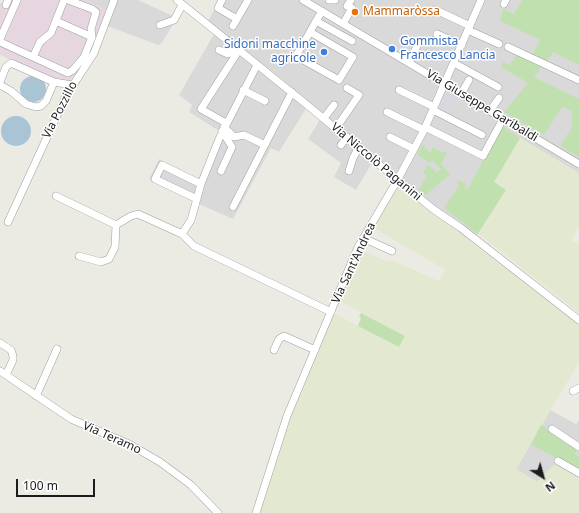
<!DOCTYPE html>
<meta charset="utf-8">
<style>
body{margin:0}
#map{position:relative;width:579px;height:513px;overflow:hidden;background:#ecebe3;font-family:"Noto Sans",sans-serif}
canvas{display:block}
.north{position:absolute;left:523px;top:457px;width:40px;height:40px;-webkit-text-stroke:3px #fff;paint-order:stroke;rotate:143deg;font-size:11px;font-weight:700;line-height:16px;text-align:center;color:#1c1c1c}
.north::after{content:'';display:block;margin:auto;width:14px;height:18px;background:#1c1c1c;clip-path:polygon(50% 0,100% 100%,50% 72%,0 100%)}
.scale{position:absolute;left:16px;top:479px;width:79px;height:18px;box-sizing:border-box;border:2px solid #1c1c1c;border-top:0;padding-left:5px;font-size:12px;line-height:14px;white-space:nowrap;color:#1c1c1c;-webkit-text-stroke:3px #fff;paint-order:stroke}
</style>
<div id="map">
<canvas width="579" height="513"></canvas>
<div class="north">N</div>
<div class="scale">100 m</div>
</div>
<script>
const ctx = document.querySelector('canvas').getContext('2d');
ctx.lineJoin = 'round';
function fill(path, color) { ctx.fillStyle = color; ctx.fill(path, 'evenodd'); }
const poly = rows => new Path2D(rows.map(r => 'M' + r).join(''));
function stroke(path, color, width, dash) { ctx.strokeStyle = color; ctx.lineWidth = width; ctx.lineCap = dash ? 'butt' : 'round'; ctx.setLineDash(dash || []); ctx.stroke(path); }
function drawText(font, color, halo, rows, align = 'center') {
  ctx.font = font + ' "Noto Sans",sans-serif'; ctx.lineWidth = 3; ctx.setLineDash([]); ctx.textBaseline = 'middle'; ctx.strokeStyle = halo; ctx.fillStyle = color; for (const [text, x, y, turn = 0] of rows) {
    ctx.save(); ctx.translate(x, y); ctx.rotate((+turn || 0) * Math.PI / 180); ctx.textAlign = isNaN(turn) ? turn : align; if (halo) ctx.strokeText(text, 0, 0); ctx.fillText(text, 0, 0); ctx.restore();
  }
}
const residential = poly([
 [85,0,138,0,177,18,161,44,158,45,102,24,107,10],
 [219,0,579,0,579,173,520,138,478,234,472,242,425,207,372,163,356,190,334,177,341,163,308,139,321,118,307,107,279,152,271,148,233,219,192,201,149,179,159,159,199,179,219,131,189,112,192,105,179,95,214,34,205,27],
 [550,410,576,424,579,421,579,478,555,465,537,482,516,469]
]);
const industrial = poly([
 [12,0,85,0,107,10,94,49,69,82,65,83,0,55,0,3,9,7]
]);
const farmland = poly([
 [520,138,579,173,579,227,571,240,579,245,579,313,479,234,506,190,494,182],
 [398,186,579,325,579,362,516,469,537,482,555,464,579,478,579,513,258,513,282,438,333,313,399,347,405,337,339,300,361,250,388,262,394,261,439,281,446,270,373,228]
]);
const grass = poly([
 [522,0,579,0,579,65,553,52,546,63,532,56,540,40,500,21,503,9,514,14],
 [517,54,542,66,534,77,579,99,579,157,560,146,572,127,572,111,562,107,544,135,504,112,528,83,501,67,503,62,510,65],
 [501,125,520,138,494,182,506,190,478,234,444,208,459,186,457,182,459,180,466,184,465,188,468,189],
 [422,144,430,153,433,147,443,153,444,151,447,152,441,164,450,174,426,195,419,189,427,176,423,172,428,165,437,173,441,169,432,160,430,163,417,155],
 [361,313,405,336,399,347,358,326,361,318,359,316],
 [541,425,578,449,575,454,579,457,579,471,531,444]
]);
const plaza = poly([
 [449,91,456,96,447,114,438,110,446,92]
]);
const water = poly([
 '20 89a13 13 0 1 1 26 0a13 13 0 1 1-26 0Z',
 '1 131a15 15 0 1 1 30 0a15 15 0 1 1-30 0Z'
]);
const minor = poly([
 [177,0,301,100,433,209,461,228,579,320],
 [222,0,218,8,237,19],
 [303,0,579,164],
 [329,0,335,0],
 [504,4,506,0],
 [6,5,8,0],
 [436,10,470,26],
 [56,21,92,37,91,29,96,12,92,9,68,0],
 [316,21,352,41],
 [343,24,352,8,347,6,351,0],
 [160,25,174,20,182,5],
 [233,26,248,0],
 [468,30,499,44],
 [310,32,353,57,339,80,296,56,310,32,316,21,322,11],
 [437,34,462,45],
 [0,39,17,0],
 [0,42,68,73,73,70,84,57,92,37],
 [508,47,579,80],
 [219,50,228,54,234,46],
 [33,57,40,42,51,33,64,0],
 [409,63,417,46],
 [454,63,498,87],
 [257,65,219,139,201,184,191,220,182,234,194,246,331,312],
 [0,82,6,67,11,63,54,82,72,85],
 [0,85,11,91,26,104,36,107,41,106,46,101,54,82],
 [243,90,265,101],
 [399,90,434,107],
 [461,94,469,80],
 [433,110,482,135],
 [490,111,499,98],
 [387,112,424,130],
 [324,118,334,105],
 [226,123,201,109,239,50],
 [224,127,234,137,244,135,265,145],
 [425,127,483,156,503,119],
 [336,128,359,95,347,88],
 [390,137,414,149],
 [341,145,347,137],
 [221,171,232,147,222,131],
 [349,171,353,158,359,147],
 [56,196,116,225,131,216,138,214,182,234],
 [197,199,155,179,162,165,201,184],
 [233,207,292,92],
 [8,222,66,96,94,53,114,0],
 [363,238,392,251],
 [79,256,101,262,109,259,115,247,116,225],
 [0,343,11,350,13,356,13,360,6,375],
 [274,350,279,339,284,336,315,350],
 [0,371,71,419,129,444,160,462,191,485,218,513],
 [573,391,579,388],
 [36,396,57,349],
 [552,429,579,447],
 [558,461,579,473],
 [256,513,287,416,358,247,398,179,424,130,481,0]
]);
const markers = [
 [355,12,4,"#e8710a"],
 [392,49,4,"#3f7fe0"],
 [324,52,4,"#3f7fe0"]
];
const foodNames = [
 ["Mammaròssa",363,12]
];
const shopNames = [
 ["Gommista",400,42],
 ["Francesco Lancia",400,56],
 ["Sidoni macchine",316,45,"right"],
 ["agricole",316,59,"right"]
];
const streetNames = [
 ["Via Giuseppe Garibaldi",482,106,31],
 ["Via Pozzillo",60,110,-63],
 ["Via Niccolò Paganini",376,162,40],
 ["Via Sant'Andrea",354,263,-65],
 ["Via Teramo",112,438,24]
];
fill(residential, '#dad9d9');
fill(industrial, '#e5d6e0');
fill(farmland, '#e3e9d1');
fill(grass, '#c0e1af');
fill(plaza, '#d9d8e2');
fill(water, '#a9c4d5');
stroke(minor, '#a0a0a0', 8);
stroke(minor, '#fff', 7);
for (const [x, y, r, color] of markers) { const dot = new Path2D(); dot.arc(x, y, r, 0, 2 * Math.PI); ctx.fillStyle = color; ctx.fill(dot); stroke(dot, '#fff', 1.5); }
drawText('12px', '#c56008', '#fff', foodNames, 'left');
drawText('12px', '#366cbe', '#fff', shopNames, 'left');
drawText('12px', '#1c1c1c', '#fff', streetNames);
</script>
